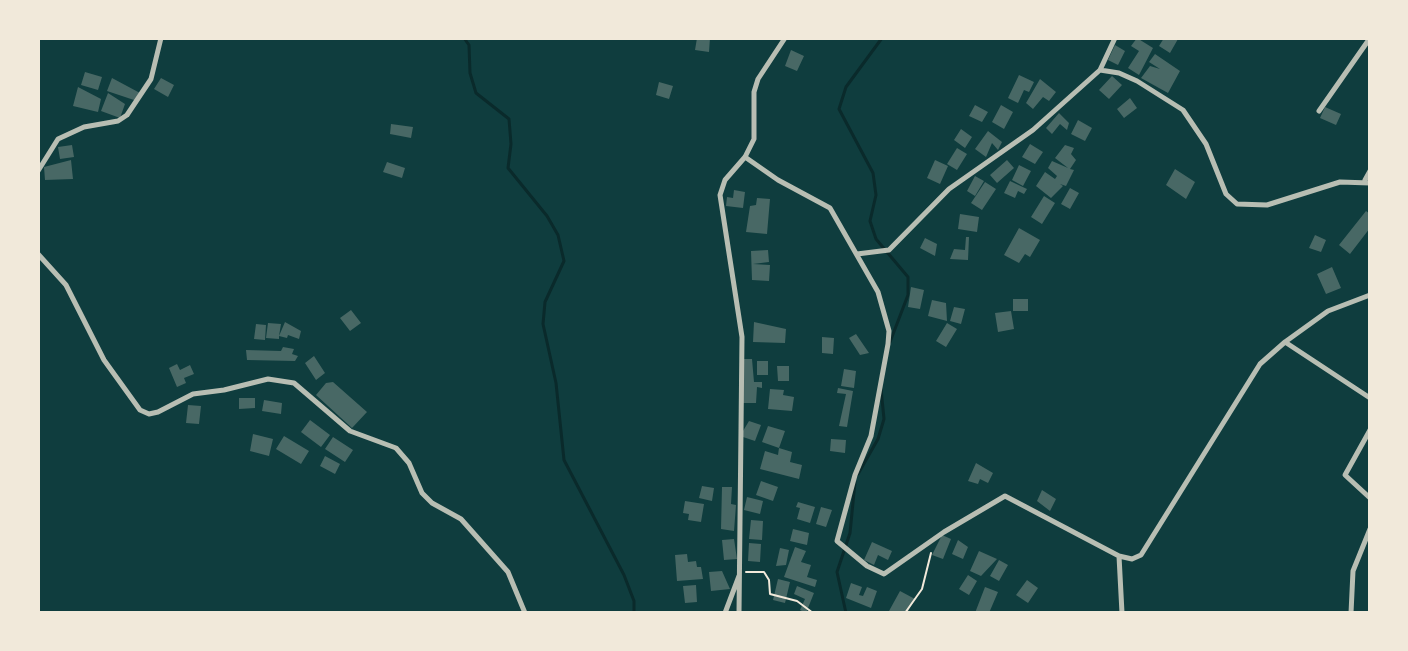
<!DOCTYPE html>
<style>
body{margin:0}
#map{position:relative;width:1408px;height:651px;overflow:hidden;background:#0f3d3e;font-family:Cabin,sans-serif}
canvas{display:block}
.frame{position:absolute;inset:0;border:40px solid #f1e9da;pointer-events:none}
</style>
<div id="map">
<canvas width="1408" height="651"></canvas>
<div class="frame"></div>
</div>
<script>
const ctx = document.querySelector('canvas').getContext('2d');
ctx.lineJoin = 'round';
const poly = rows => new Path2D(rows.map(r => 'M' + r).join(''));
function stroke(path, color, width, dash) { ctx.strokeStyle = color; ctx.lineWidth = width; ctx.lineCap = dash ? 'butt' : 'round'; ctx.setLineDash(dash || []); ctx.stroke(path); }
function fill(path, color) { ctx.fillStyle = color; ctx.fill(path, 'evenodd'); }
const stream = poly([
 [464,38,469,45,470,73,476,93,509,119,511,144,508,168,547,216,558,235,564,261,545,302,543,324,556,383,564,460,624,575,634,601,634,613],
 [882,38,846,87,839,109,873,173,876,195,870,221,876,239,908,277,908,295,890,342],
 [858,474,878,439,884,419,881,389],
 [846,613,837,572,850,533,855,482]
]);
const building = poly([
 [697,38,710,38,709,52,695,50],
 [1137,38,1153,48,1139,75,1128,68,1139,51,1131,46],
 [1164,38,1178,39,1170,53,1159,46],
 [1115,45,1125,51,1118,65,1108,60],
 [791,50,804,56,797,71,785,66],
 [1155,54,1180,71,1168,93,1141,78,1150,66,1160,69,1149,62],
 [85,72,102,77,98,90,81,85],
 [1019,75,1034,82,1029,92,1024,90,1018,103,1008,98],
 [1112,76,1122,85,1109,99,1099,90],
 [112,78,140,93,137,101,107,91],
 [161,78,174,85,168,97,154,89],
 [1040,79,1056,92,1049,101,1043,97,1033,109,1026,103],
 [659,82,673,86,669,99,656,95],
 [78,87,101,99,98,112,73,106],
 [108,93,125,104,120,118,101,111],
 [1130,98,1137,108,1124,118,1117,109],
 [975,105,988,112,982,122,969,116],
 [1001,105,1013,112,1004,129,992,122],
 [1325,107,1341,114,1336,125,1320,118],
 [1059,113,1069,123,1067,130,1060,124,1052,134,1046,128],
 [1078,120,1092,128,1085,141,1071,134],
 [391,124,413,127,411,138,390,134],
 [961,129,972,137,965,148,954,140],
 [988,131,1002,142,998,150,992,143,986,157,975,149],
 [1030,144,1043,152,1035,164,1022,157],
 [72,145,74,157,60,159,58,147],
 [1065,145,1074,148,1071,154,1076,160,1070,169,1074,170,1066,186,1060,184,1063,186,1051,198,1036,186,1045,172,1055,179,1057,176,1048,168,1052,161,1068,168,1055,158],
 [957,148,967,154,957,170,947,164],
 [71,160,73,179,45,180,44,167],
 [935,160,948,166,940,184,927,178],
 [1007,160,1014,168,997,183,990,175],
 [387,162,405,168,402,178,383,172],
 [1019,165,1031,171,1023,186,1012,180],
 [1175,169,1195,182,1186,199,1166,185],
 [975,176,984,181,975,196,967,191],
 [1010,181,1027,189,1024,194,1018,191,1015,198,1004,193],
 [985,182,996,189,982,210,971,203],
 [1070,188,1079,193,1070,209,1061,204],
 [734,190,745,192,743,208,726,206,727,197,733,198],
 [1044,196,1055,203,1042,224,1031,217],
 [757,198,770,199,767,234,746,232,750,206,756,205],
 [1366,211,1370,214,1370,228,1350,254,1339,245],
 [960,214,979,217,977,232,958,229],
 [1019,228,1040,240,1030,257,1025,254,1019,263,1004,255],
 [1315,235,1326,240,1321,252,1309,248],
 [966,237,969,237,968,260,950,259,954,249,965,250],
 [925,238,937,244,935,256,920,248],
 [768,250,769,262,753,264,770,265,769,281,752,280,751,251],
 [1332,267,1341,288,1326,294,1317,274],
 [911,287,924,290,920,309,908,307],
 [1013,299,1028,299,1028,311,1013,311],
 [932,300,946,303,947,321,928,316],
 [954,307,965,309,961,324,950,321],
 [351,310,361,323,350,331,340,318],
 [1011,311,1014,329,998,332,995,313],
 [285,322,301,331,299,339,288,335,287,338,279,336,279,339,266,338,268,323,281,324,279,336],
 [754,322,786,329,785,343,753,342],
 [947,323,957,329,946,347,936,341],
 [256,324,266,325,265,340,254,339],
 [856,334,869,353,860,355,849,338],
 [822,337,834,338,833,354,822,353],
 [283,347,294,349,292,354,298,356,295,361,247,360,246,350,281,351],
 [314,356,325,373,316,380,305,363],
 [744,359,752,359,754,382,762,382,762,388,757,387,756,403,742,403],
 [757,361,768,361,768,375,757,375],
 [177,364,180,370,190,365,194,374,184,378,186,383,177,387,169,368],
 [777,366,789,366,789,381,778,381],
 [844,369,856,371,854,388,841,386],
 [333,382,367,412,352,428,316,395,326,383],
 [838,388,853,391,847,427,839,426,846,394,837,393],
 [770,389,784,390,783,395,794,397,792,411,768,409],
 [239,398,255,398,255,408,239,409],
 [264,400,282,403,281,414,262,411],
 [188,405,201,406,199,424,186,423],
 [310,420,330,435,321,447,301,432],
 [749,421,761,425,755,441,740,436],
 [768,426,785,431,779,448,792,452,790,462,802,465,799,479,760,469,765,451,778,455,779,448,762,442],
 [253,434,273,439,269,456,250,451],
 [284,436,309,451,301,464,276,449],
 [333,437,353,450,345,462,325,449],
 [831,439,846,440,845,453,830,451],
 [325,456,340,464,335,474,320,466],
 [976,463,993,473,988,483,980,479,978,484,968,481],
 [761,481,778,487,773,501,756,495],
 [702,486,714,488,712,501,699,498],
 [722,487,732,487,731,504,736,505,734,531,721,529],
 [1042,490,1056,499,1050,511,1037,501],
 [747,497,763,501,760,514,744,510],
 [685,501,704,504,701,522,688,520,689,514,683,513],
 [798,502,815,507,810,523,797,519,800,508,796,507],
 [821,507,832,510,826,527,816,524],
 [751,520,763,521,762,540,749,539],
 [793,529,809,533,807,545,790,541],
 [942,535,951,539,943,559,932,555],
 [734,539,737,559,724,560,722,540],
 [958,540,968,547,963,559,952,554],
 [872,542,892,551,888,560,878,555,874,565,864,560],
 [749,543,761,544,760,562,748,561],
 [795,547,806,551,801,562,811,565,807,577,817,580,815,587,784,577],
 [780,548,789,550,786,565,776,566],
 [979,551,997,559,981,576,970,571],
 [687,554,688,562,696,561,697,567,701,567,703,579,677,581,675,555],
 [999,560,1008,565,999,581,990,576],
 [722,571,730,589,711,591,709,572],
 [968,575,977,581,969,595,959,589],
 [778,579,790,582,785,603,773,600],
 [1027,580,1038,588,1028,603,1016,595],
 [851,583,862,587,859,595,863,596,867,587,877,591,871,608,846,598],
 [696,585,697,602,685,603,683,586],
 [797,586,814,593,806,613,800,610,805,599,794,594],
 [985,587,998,592,989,613,975,613],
 [900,591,915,599,907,613,889,611]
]);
const path = poly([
 [746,572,764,572,769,580,770,594,797,601,813,613],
 [905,613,922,589,931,553]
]);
const minor = poly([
 [1100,70,1115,38],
 [1319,111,1370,38],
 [745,157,778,180,830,208,878,292,889,331,888,344,871,436,855,475,837,541,867,566,884,574,944,532,1005,496,1119,556,1132,559,1141,555,1260,364,1285,342],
 [38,171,58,139,84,127,118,121,127,115,151,79,161,38],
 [1365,180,1370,171],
 [38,254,66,285,104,360,140,410,149,414,158,412,193,394,224,390,268,379,294,383,350,431,396,448,409,463,422,493,432,503,461,519,508,572,525,613],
 [857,254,889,250,949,189,1033,130,1100,70,1119,73,1137,81,1183,110,1206,144,1226,194,1237,204,1267,205,1340,182,1370,183],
 [1370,295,1328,311,1285,342,1370,398],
 [1370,430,1345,475,1370,498],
 [1119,556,1122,613],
 [725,613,739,576],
 [739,613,742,337,720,195,725,180,745,157,754,139,754,92,758,79,785,38],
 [1351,613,1353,571,1370,529]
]);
stroke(stream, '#0a2a2b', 3);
fill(building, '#486865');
stroke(path, '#f1e9da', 2);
stroke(minor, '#b8beb3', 5);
</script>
